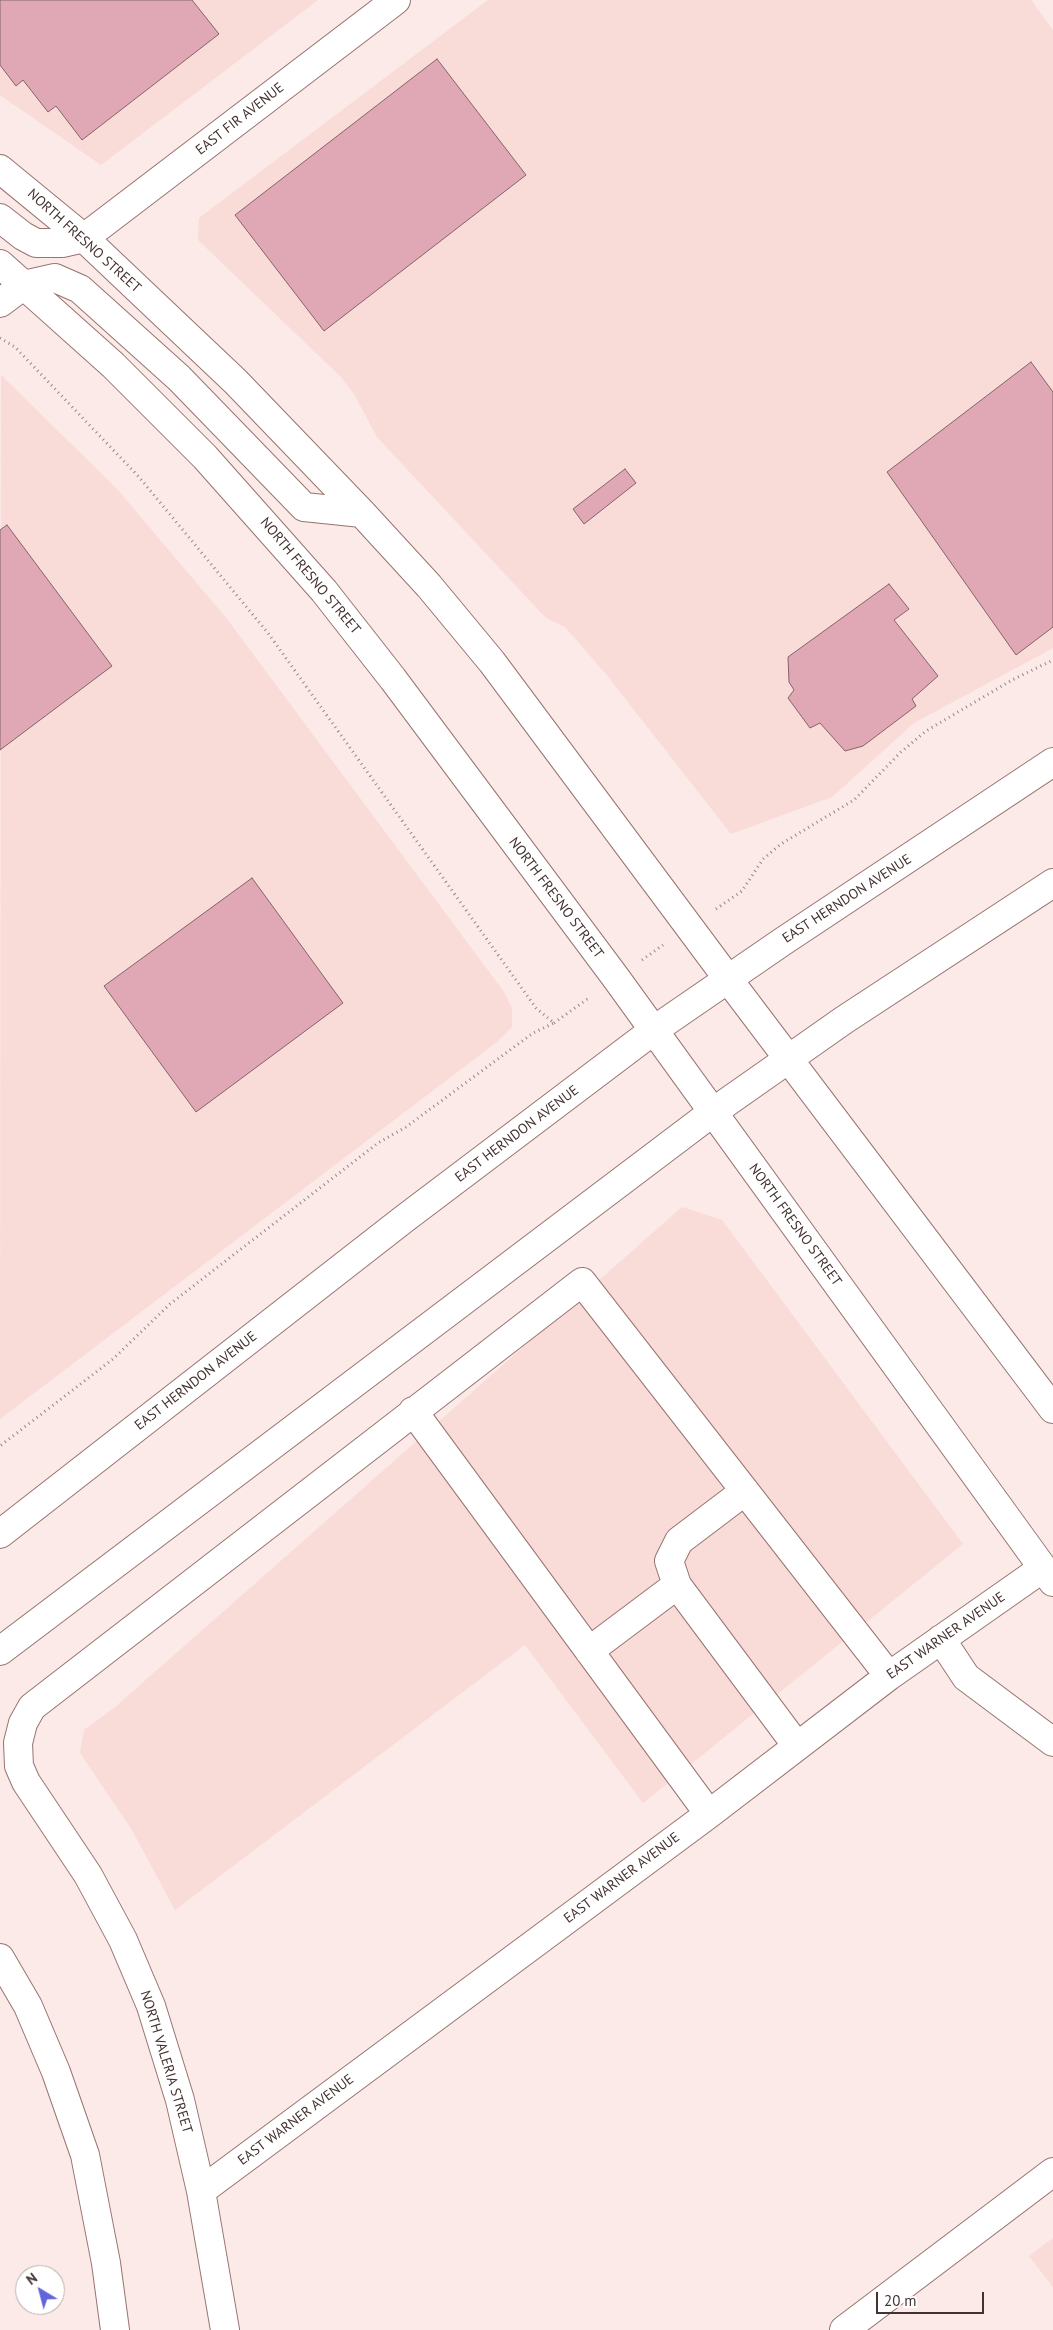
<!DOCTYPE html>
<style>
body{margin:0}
#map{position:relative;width:1053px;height:2330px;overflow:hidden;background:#fbeae8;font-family:"PT Sans",sans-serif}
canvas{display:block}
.north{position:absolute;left:15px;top:2265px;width:50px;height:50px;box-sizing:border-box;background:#fff;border:1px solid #b3adac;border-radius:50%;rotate:323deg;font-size:14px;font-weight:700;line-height:20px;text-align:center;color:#423230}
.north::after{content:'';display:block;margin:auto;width:18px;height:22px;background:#6264dc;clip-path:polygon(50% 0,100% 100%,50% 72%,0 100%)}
.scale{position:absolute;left:876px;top:2292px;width:108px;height:22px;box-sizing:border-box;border:2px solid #423230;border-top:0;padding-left:6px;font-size:15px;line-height:18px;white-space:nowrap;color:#423230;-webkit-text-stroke:4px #fff;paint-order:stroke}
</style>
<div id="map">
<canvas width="1053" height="2330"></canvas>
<div class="north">N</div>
<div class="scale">20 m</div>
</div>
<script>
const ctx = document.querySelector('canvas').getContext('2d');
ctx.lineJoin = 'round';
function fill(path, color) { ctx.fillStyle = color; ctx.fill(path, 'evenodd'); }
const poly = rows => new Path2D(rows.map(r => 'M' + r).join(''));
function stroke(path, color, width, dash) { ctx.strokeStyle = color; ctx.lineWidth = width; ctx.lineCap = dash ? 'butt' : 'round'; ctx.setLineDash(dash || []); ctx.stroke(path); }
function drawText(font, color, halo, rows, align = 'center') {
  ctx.font = font + ' "PT Sans",sans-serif'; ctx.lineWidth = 4; ctx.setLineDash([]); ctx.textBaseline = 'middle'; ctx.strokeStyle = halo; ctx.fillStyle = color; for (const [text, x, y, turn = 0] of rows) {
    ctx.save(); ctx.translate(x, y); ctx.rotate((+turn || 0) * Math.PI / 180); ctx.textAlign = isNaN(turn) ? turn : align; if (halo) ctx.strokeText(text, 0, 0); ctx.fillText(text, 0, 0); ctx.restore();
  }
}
const built = poly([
 [0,0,318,0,101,165,0,95],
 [488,0,1031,0,1053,30,1053,648,914,723,832,797,731,834,606,674,565,627,546,618,377,437,354,394,341,377,198,240,199,218],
 [1,375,117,489,227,619,504,992,512,1008,512,1027,497,1042,0,1419],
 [682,1207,722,1220,963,1544,643,1803,525,1645,175,1910,132,1830,80,1753,84,1730,114,1708],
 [1053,2238,1053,2287,1029,2256]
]);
const building = poly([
 [0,0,192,0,219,34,82,140,56,106,48,112,23,80,16,86,0,65,0,0],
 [437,59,526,175,324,331,235,215,437,59],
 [1031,362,1053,392,1053,627,1016,655,887,472,1031,362],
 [625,469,636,483,584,524,573,509,625,469],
 [7,525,112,666,0,750,0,530,7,525],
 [889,584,909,609,894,620,938,676,912,699,916,706,863,746,845,751,820,723,810,728,788,698,794,690,789,682,788,657,889,584],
 [252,878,343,1003,196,1112,104,986,252,878]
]);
const path = poly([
 [0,338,15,347,139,477,268,633,536,1008,554,1023,533,1033,406,1127,378,1143,170,1304,113,1359,0,1446],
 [716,909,742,891,763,859,781,844,854,800,901,752,926,731,1012,680,1053,660],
 [642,960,663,945],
 [554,1023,590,997]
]);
const minor = poly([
 [84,238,396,0],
 [0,303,24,285],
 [413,1411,709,1814],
 [745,1491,679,1541,669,1561,677,1585,797,1746],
 [941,1639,966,1677,1053,1742],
 [589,1651,677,1585],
 [201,2191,709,1814,889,1676,1043,1568],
 [225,2330,201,2191,180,2100,151,2006,123,1940,88,1875,26,1782,19,1766,18,1743,23,1723,32,1707,582,1282,889,1676],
 [844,2330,1053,2172]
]);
const major = poly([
 [0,169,84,238,236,382,362,513,429,586,492,662,728,979,1053,1409],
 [0,218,23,236,36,243,62,243,84,238],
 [0,264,113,365,205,457,324,591,393,679,616,978,1053,1582],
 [24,285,55,278,80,289,179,378,304,507,362,513],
 [0,1534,404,1219,654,1030,782,942,1053,762],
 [0,1651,713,1112,844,1020,1053,883]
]);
const highway = poly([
 [0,1958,28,2006,56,2072,85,2155,106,2263,115,2330]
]);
const streetNames = [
 ["EAST FIR AVENUE",240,119,-38],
 ["NORTH FRESNO STREET",84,241,42],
 ["NORTH FRESNO STREET",310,576,50],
 ["NORTH FRESNO STREET",556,898,53],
 ["EAST HERNDON AVENUE",847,899,-33],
 ["EAST HERNDON AVENUE",517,1134,-37],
 ["NORTH FRESNO STREET",795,1225,54],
 ["EAST HERNDON AVENUE",196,1381,-38],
 ["EAST WARNER AVENUE",946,1636,-35],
 ["EAST WARNER AVENUE",622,1878,-37],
 ["NORTH VALERIA STREET",166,2062,73],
 ["EAST WARNER AVENUE",296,2120,-37]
];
fill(built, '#f9dbd8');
fill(building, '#dfa8b4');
stroke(building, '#86636b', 1);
stroke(minor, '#987470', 30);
stroke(major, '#987470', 30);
stroke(highway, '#987470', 30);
stroke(path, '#968583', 3, [1, 4]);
stroke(minor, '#fff', 28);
stroke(major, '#fff', 28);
stroke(highway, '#fff', 28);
drawText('14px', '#423230', '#fff', streetNames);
</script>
